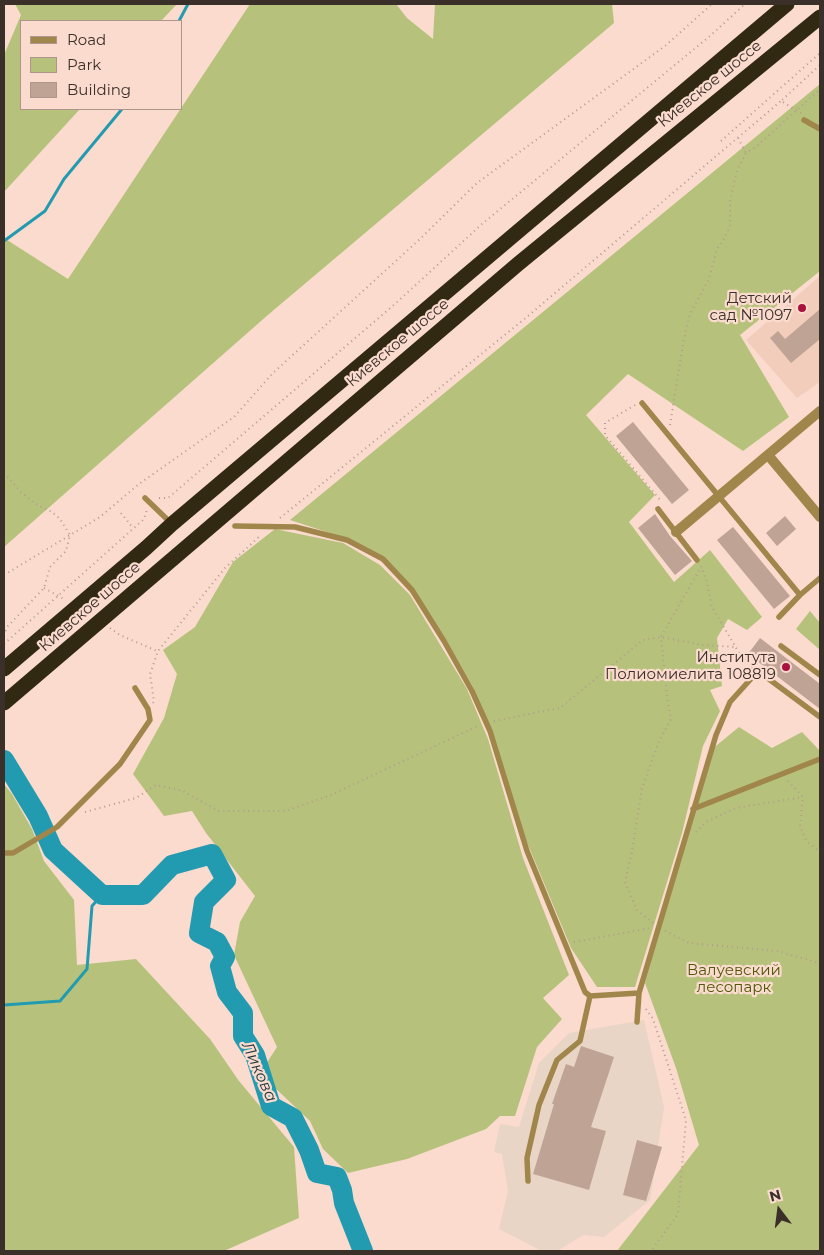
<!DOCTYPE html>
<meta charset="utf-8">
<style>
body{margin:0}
#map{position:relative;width:824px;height:1255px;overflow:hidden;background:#fadbcd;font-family:Montserrat,sans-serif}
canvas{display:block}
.frame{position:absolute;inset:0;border:5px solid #3b2f2a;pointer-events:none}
.legend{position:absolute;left:20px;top:20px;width:162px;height:90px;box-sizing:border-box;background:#fadbcd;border:1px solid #ae968c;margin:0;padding:6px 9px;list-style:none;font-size:15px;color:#3b2f2a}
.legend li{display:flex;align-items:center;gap:10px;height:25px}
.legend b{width:25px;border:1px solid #ae968c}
.north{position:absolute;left:754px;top:1185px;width:50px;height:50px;-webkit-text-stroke:4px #fadbcd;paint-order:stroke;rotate:345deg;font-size:14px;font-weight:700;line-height:20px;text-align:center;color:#3b2f2a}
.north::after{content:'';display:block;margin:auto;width:18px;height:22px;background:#3b2f2a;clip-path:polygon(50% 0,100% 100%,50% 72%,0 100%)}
</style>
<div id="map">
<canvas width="824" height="1255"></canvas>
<div class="frame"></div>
<ul class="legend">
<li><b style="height:6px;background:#a0864a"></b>Road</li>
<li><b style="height:14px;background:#b6c27c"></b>Park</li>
<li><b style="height:14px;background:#bfa395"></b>Building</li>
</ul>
<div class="north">N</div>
</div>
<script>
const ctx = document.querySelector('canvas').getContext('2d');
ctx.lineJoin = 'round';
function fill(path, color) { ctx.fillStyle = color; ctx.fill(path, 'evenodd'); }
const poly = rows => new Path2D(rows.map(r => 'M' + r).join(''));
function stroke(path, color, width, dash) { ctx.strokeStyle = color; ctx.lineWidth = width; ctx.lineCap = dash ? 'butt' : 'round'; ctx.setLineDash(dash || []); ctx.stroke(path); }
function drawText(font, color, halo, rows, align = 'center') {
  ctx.font = font + ' Montserrat,sans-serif'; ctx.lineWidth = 4.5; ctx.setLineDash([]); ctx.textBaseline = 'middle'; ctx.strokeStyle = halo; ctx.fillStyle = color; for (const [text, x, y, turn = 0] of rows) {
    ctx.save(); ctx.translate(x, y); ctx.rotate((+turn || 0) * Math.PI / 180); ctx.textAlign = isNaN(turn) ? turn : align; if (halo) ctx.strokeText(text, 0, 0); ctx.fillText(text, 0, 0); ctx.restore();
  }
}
const industrial = poly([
 [644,1020,664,1107,650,1200,604,1237,583,1235,557,1251,542,1251,499,1229,508,1191,502,1154,494,1152,500,1124,519,1127,539,1063,569,1033]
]);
const built = poly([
 [820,276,820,382,797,398,746,340]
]);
const green = poly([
 [15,4,177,4,161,21,21,21,21,109,80,109,4,192,4,55,21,15],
 [250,4,396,4,407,18,433,39,435,4,612,4,614,23,269,314,4,547,4,238,68,279],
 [820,84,820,271,740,335,789,417,743,451,628,374,586,415,655,495,629,522,674,582,710,550,762,617,747,630,728,619,717,638,722,686,710,690,720,711,703,746,682,833,635,987,597,987,571,948,526,840,493,734,473,687,444,636,414,590,384,558,351,540,290,520],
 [275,529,343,543,380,565,410,595,467,689,488,739,523,858,569,975,543,998,562,1019,537,1047,515,1116,500,1116,486,1129,407,1159,348,1173,323,1149,310,1121,273,1086,266,1064,277,1047,234,955,240,922,255,896,206,833,192,811,164,816,133,774,164,718,177,674,163,650,195,627,233,562],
 [810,611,820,623,820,650,796,629],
 [739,727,772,748,802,732,820,751,820,1251,617,1251,699,1145,676,1068,645,983,711,750],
 [4,784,12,794,32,829,44,861,74,900,77,965,136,959,210,1039,239,1081,294,1147,299,1218,226,1250,4,1251]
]);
const stream = poly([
 [179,21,188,4],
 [4,241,45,211,64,179,122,109],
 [4,1005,60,1001,87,969,92,906,102,895]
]);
const river = poly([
 [4,760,38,816,53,850,102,895,143,895,172,865,212,854,226,880,204,902,199,933,217,942,225,957,220,966,227,992,243,1013,243,1036,255,1055,271,1106,293,1118,309,1150,317,1173,337,1177,342,1190,344,1203,363,1251]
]);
const building = poly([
 [820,309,820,339,791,363,770,338,778,331,785,339],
 [633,422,689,490,672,504,616,436],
 [655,514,670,536,692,561,675,575,638,528],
 [785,516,796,529,777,546,766,533],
 [733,527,790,596,774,609,717,540],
 [760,638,820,684,820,709,748,654],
 [581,1046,614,1057,591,1127,606,1131,589,1190,533,1174,554,1104,552,1104,566,1064,574,1067],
 [637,1140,662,1147,646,1201,623,1195]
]);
const path = poly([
 [4,108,4,119],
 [801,113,781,101,820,65],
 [738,138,746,153],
 [721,141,820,53],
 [635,405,605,423,605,435,662,502],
 [670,425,683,344,690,314,709,279,717,249,725,237,730,226,730,201,737,170,746,153,757,146,820,89],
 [4,473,22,493,36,504,52,512,60,519,70,535,66,551,50,567,44,588,8,626,4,634],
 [159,498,168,498,395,304,482,224,710,36,745,4],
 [121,513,133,528],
 [280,518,528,316,781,101],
 [701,566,707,582,712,607,742,658,749,663],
 [4,575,100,517,139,484,234,417,273,373,420,239,477,183,665,46,712,4],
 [44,588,66,600],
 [110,628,120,635,157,651],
 [4,644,144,519,147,510],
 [153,703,154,701,150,674,158,651,225,568,261,535],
 [494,721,560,708,643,640,661,637,703,645,735,647],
 [788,781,803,797,800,827,807,842,820,852],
 [85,812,136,798,156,785,183,791,218,811,286,811,333,794,480,725],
 [696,832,706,822,736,808,803,797],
 [653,923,637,910,625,882,632,851,642,788,659,741,671,719,667,697,661,637,701,567],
 [665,931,689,943,777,951,820,963],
 [574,942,651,928],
 [646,1009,653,1019,686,1120,678,1214,651,1251]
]);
const lane = poly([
 [804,120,820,129],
 [642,403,800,595],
 [145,498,172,524],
 [658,509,697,560],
 [235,526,295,527,347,540,383,559,412,590,444,641,472,691,490,731,527,851,585,992,590,996,639,993],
 [779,617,800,595,820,578],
 [781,646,820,675],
 [754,668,820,717],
 [693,809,820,759],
 [4,853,13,853,57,827,120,764,150,720,148,709,135,688],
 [637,1022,639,993,716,735,730,702,758,671],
 [528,1181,527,1158,539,1105,557,1060,580,1041,590,996]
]);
const street = poly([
 [768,455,820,517],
 [676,532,820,411]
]);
const highway = poly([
 [4,669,146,548,172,524,787,4],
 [4,703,518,264,820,17]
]);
const markers = [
 [802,308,5,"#a9123d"],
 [786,667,5,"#a9123d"]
];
const streetNames = [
 ["Киевское шоссе",710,84,-39],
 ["Киевское шоссе",398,343,-40],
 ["Киевское шоссе",90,607,-41]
];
const poiNames = [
 ["Детский",792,299],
 ["сад №1097",792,316],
 ["Института",776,658],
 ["Полиомиелита 108819",776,675]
];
const parkNames = [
 ["Валуевский",734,971],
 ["лесопарк",734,988]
];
const waterNames = [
 ["Ликова",259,1072,66]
];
fill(industrial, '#e8d5c5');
fill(built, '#f2cdbc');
fill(green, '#b6c27c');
stroke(stream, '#229bb1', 3);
stroke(river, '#229bb1', 20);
fill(building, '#bfa395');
stroke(path, '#b39b91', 2, [1, 4]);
stroke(lane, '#a0864a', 5.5);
stroke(street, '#a0864a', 10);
stroke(highway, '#322913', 15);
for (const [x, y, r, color] of markers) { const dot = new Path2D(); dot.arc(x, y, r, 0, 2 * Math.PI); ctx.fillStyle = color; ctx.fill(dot); stroke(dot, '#fadbcd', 2); }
drawText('15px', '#3b2f2a', '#fadbcd', streetNames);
drawText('15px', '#3b2f2a', '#fadbcd', poiNames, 'right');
drawText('15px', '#50580a', '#fadbcd', parkNames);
drawText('italic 16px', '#20383e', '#fadbcd', waterNames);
</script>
